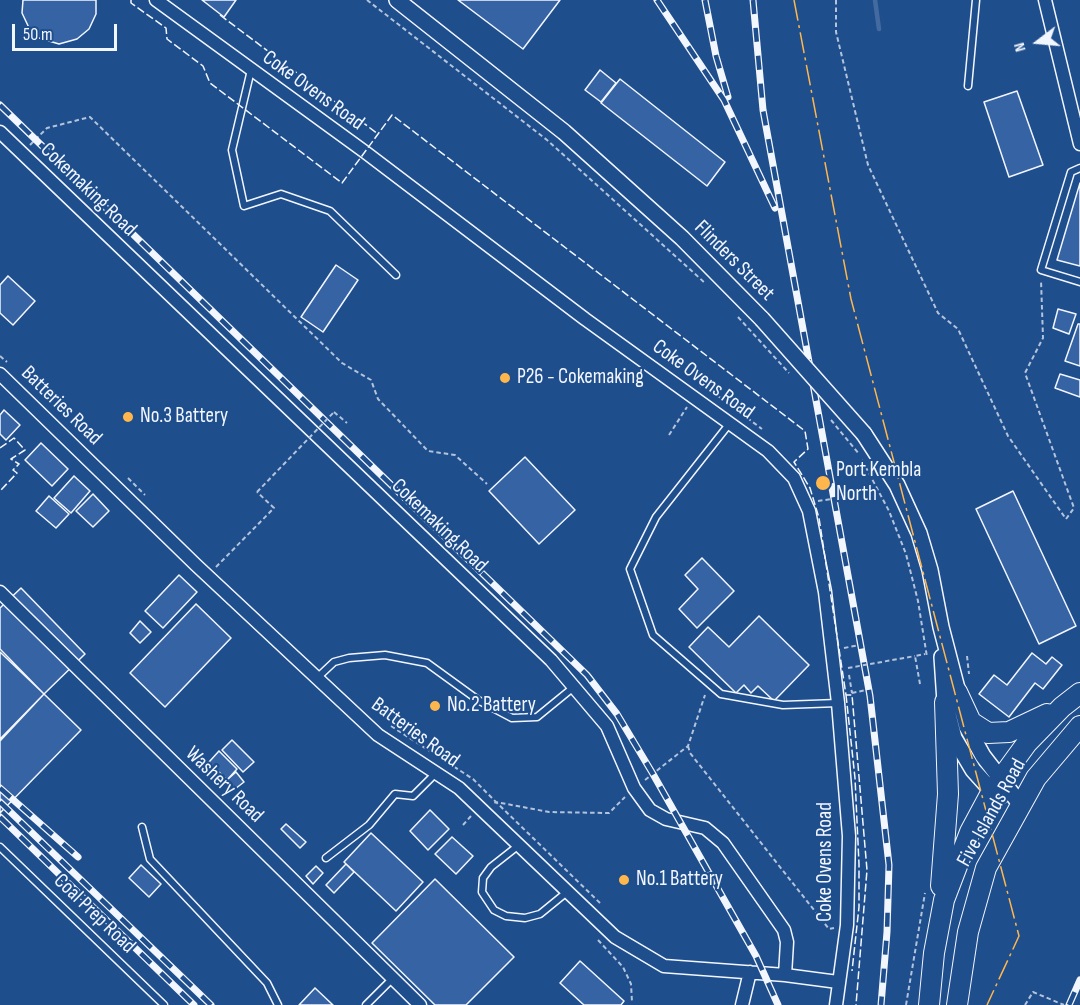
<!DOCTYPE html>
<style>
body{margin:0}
#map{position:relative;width:1080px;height:1005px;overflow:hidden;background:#1f4e8c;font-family:"Sofia Sans Condensed",sans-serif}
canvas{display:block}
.north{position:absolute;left:1008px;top:12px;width:60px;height:60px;-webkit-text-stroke:4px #1f4e8c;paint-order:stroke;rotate:254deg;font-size:16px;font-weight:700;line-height:24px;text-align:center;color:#f2f6ff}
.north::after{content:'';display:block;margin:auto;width:21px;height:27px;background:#f2f6ff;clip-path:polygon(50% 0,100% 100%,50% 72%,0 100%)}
.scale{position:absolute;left:12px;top:24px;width:105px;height:27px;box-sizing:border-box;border:3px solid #f2f6ff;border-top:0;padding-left:8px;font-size:18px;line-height:21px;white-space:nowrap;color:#f2f6ff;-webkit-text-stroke:4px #1f4e8c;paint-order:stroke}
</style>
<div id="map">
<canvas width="1080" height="1005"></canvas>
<div class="north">N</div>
<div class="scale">50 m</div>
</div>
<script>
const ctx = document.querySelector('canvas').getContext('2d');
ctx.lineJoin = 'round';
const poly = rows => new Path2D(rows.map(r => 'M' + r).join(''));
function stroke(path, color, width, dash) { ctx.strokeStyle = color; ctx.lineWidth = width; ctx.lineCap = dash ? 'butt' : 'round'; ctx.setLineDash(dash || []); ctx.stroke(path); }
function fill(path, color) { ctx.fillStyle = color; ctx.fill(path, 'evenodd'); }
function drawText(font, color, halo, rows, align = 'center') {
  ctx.font = font + ' "Sofia Sans Condensed",sans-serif'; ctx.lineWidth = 4.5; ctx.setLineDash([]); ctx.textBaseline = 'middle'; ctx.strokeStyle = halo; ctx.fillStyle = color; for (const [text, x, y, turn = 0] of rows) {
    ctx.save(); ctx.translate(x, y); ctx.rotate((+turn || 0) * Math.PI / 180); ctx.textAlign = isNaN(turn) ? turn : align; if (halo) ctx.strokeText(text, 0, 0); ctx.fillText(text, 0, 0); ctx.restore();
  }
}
const stream = poly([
 [875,0,879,29]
]);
const building = poly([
 [23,0,96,0,96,14,89,29,77,39,59,44,39,38,31,32,22,13,23,0],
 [202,0,236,0,224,17,202,0],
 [458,0,560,0,523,49,458,0],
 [600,70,616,83,601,102,585,90,600,70],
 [620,79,725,162,707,186,601,103,620,79],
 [1017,91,1043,165,1009,177,984,102,1017,91],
 [1080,183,1080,266,1057,260,1080,183],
 [336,265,358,280,323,332,301,317,336,265],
 [8,276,35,301,13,325,0,313,0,285,8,276],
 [1058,309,1076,314,1069,334,1053,328,1058,309],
 [1078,324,1080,324,1080,366,1065,361,1078,324],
 [1060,374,1080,380,1080,397,1055,388,1060,374],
 [4,410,20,425,6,440,0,434,0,415,4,410],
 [41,443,68,469,52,486,25,460,41,443],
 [525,457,575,510,539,544,489,491,525,457],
 [74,476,90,491,71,513,54,498,74,476],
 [1013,491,1076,626,1039,644,976,509,1013,491],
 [93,494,109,511,93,527,76,511,93,494],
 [49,496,69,514,56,528,36,511,49,496],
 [702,558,734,591,697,628,679,609,698,589,685,575,702,558],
 [179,575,197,592,163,628,145,611,179,575],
 [21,588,85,654,44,694,0,649,0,608,21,588],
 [196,604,231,638,165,707,130,673,196,604],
 [759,616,809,665,774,701,758,686,751,693,744,685,736,693,689,647,708,627,729,647,759,616],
 [140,621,151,632,140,643,130,633,140,621],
 [0,652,44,694,0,741,0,652],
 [1032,653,1046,664,1052,657,1062,665,1043,689,1035,683,1009,717,979,694,994,675,1007,685,1032,653],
 [44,694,81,730,0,813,0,739,44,694],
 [232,740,254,762,243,772,222,750,232,740],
 [219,751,237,769,227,780,209,762,219,751],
 [236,772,244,782,235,789,227,780,236,772],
 [430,810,449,829,428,850,410,831,430,810],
 [286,824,306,842,300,848,281,829,286,824],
 [371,833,423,882,396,911,344,862,371,833],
 [452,837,473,856,456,874,435,854,452,837],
 [346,864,354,872,334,893,326,885,346,864],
 [141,865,161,884,149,897,129,878,141,865],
 [316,866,323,873,313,884,306,876,316,866],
 [435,879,514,957,466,1005,435,1005,372,943,435,879],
 [580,961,624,1001,621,1005,584,1005,560,983,580,961],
 [315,988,333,1005,299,1005,315,988]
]);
const path = poly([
 [367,0,547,140,705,283],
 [836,0,836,32,868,165,938,313,958,329,1008,436,1066,519,1074,508,1025,373,1043,338,1041,280],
 [30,145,47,128,90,117,342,363,371,380,378,399,428,451,455,455,487,484],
 [738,317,789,373],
 [0,356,7,362],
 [700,387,702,384,762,429],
 [334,412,347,423],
 [669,435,687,407],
 [862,460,889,511,906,554,918,601,927,657],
 [128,478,145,495],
 [818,501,832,499],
 [216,567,274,508,257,492],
 [844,648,859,645],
 [967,656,969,674],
 [849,675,852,693],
 [920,684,915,656,925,654],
 [852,693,866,690],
 [391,726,473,779,496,802,494,803],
 [688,746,690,753,829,929,834,928],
 [645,780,688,746,705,695],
 [463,825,471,816],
 [600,903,496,802,549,812,609,813,625,797],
 [598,940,623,967,631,984,632,1002],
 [906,1005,925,893],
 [1025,1005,1033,992,1064,1005]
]);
const service = poly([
 [251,70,232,150,244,206,281,194,330,211,396,275],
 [968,86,976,0],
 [1080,168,1071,172,1041,270,1080,282],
 [730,423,656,517,630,569,653,635,721,694,783,705,838,703],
 [317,678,334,662,349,658,385,655,427,663,478,700,512,718,537,717,575,686],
 [142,827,150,859,267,983,278,1005],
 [519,845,491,867,483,878,482,892,494,910,506,916,525,918,540,914,567,892],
 [0,847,164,1005],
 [326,858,369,825,395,794,413,796,436,773],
 [366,1005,393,978]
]);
const minor = poly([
 [156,0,365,152,585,319,768,451,794,478,809,511,825,592,838,703,849,836,847,925,836,1005],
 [1045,0,1080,144],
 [0,132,551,660,607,726,634,788,650,810,666,819,705,828,723,843,784,930,787,942,785,975],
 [0,374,196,565,378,735,459,788,615,937,664,966,785,975,838,982],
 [0,592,420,1005],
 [742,1005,750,972]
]);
const tertiary = poly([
 [397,0,564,132,682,238,762,319],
 [864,434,897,485,919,533,930,570,941,627,967,727,983,756,1020,804],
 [942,657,945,702,954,738,973,770,992,791,1002,795]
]);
const primary = poly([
 [957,692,971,722,988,733,1009,732,1047,714],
 [941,886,948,794,945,702],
 [929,1005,934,953,944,900,970,832,992,791,1027,743,1062,707,1080,693],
 [957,1005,968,932,986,868,1036,778,1080,726]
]);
const rail = poly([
 [657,0,724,100,775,208],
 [705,0,716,56,728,97],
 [753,0,763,110,870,696,889,865,887,932,881,1005],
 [0,105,587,675,617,714,653,774,756,956,778,1005],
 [0,788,78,857],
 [0,802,211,1005],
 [0,817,194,1005],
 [1069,1005,1080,980]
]);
const pathBridge = poly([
 [831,420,859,454],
 [257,492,334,412],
 [848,668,915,656]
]);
const tertiaryBridge = poly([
 [762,319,864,434]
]);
const fence = poly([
 [131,0,131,3,166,28,167,39,203,66,210,83,342,183,392,115,805,431,808,449,794,462,810,488,819,518,846,695,852,695,867,870,856,1005],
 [220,15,378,134],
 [0,448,14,438,25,450,11,459,19,464,13,470,17,473,0,491],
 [846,695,855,778,859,864,859,907,852,971]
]);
const power = poly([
 [794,0,851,299,1019,936,987,1005]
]);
const markers = [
 [505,378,6,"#ffb74d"],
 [128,417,6,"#ffb74d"],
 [823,483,8,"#ffb74d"],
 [435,706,6,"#ffb74d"],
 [624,880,6,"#ffb74d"]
];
const streetNames = [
 ["Coke Ovens Road",313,91,36],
 ["Cokemaking Road",88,190,44],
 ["Flinders Street",734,261,45],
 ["Coke Ovens Road",703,380,36],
 ["Batteries Road",61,406,44],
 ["Cokemaking Road",439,526,44],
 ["Batteries Road",415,733,36],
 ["Washery Road",224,785,44],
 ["Five Islands Road",992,813,-61],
 ["Coke Ovens Road",826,862,-90],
 ["Coal Prep Road",94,914,44]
];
const poiNames = [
 ["P26 - Cokemaking",517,378],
 ["No.3 Battery",140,417],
 ["Port Kembla",836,471],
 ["North",836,495],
 ["No.2 Battery",447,706],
 ["No.1 Battery",636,880]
];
stroke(stream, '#446ba0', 4.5);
fill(building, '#3563a3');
stroke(building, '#f2f6ff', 1.5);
stroke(service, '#f2f6ff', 9);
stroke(minor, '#f2f6ff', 15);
stroke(tertiary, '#f2f6ff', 18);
stroke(primary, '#f2f6ff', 22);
stroke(path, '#b3c4dc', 2, [4.5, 3]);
stroke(service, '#1f4e8c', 6);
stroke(minor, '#1f4e8c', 12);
stroke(tertiary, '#1f4e8c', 15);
stroke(primary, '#1f4e8c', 20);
stroke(rail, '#f2f6ff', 7);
stroke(rail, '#1f4e8c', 4.5, [14]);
stroke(tertiaryBridge, '#f2f6ff', 18, []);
stroke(pathBridge, '#b3c4dc', 2, [4.5, 3]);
stroke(tertiaryBridge, '#1f4e8c', 15);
stroke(fence, '#f2f6ff', 1.5, [8, 3]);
stroke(power, '#ffb74d', 1.5, [21, 4.5, 3, 4.5]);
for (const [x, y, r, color] of markers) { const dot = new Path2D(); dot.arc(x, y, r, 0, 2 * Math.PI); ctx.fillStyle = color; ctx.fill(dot); stroke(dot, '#1f4e8c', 2); }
drawText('21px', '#f2f6ff', '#1f4e8c', streetNames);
drawText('21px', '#f2f6ff', '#1f4e8c', poiNames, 'left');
</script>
